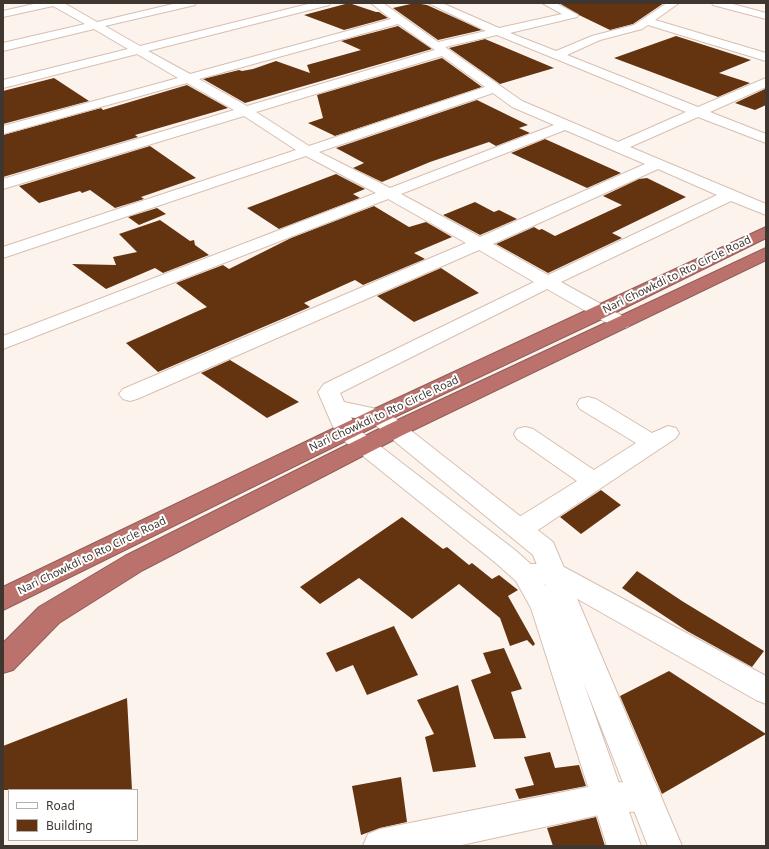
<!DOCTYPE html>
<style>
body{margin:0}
#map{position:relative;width:769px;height:849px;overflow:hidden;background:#fdf3ed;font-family:"Noto Sans",sans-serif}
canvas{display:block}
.frame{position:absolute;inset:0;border:4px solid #3f3630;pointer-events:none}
.legend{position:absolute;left:8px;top:789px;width:130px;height:52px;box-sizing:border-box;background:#fff;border:1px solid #b2afac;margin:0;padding:5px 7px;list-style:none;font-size:12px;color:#3f3630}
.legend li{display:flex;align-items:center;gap:8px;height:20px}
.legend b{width:20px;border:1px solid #b2afac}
</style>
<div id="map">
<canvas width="769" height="849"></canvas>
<div class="frame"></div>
<ul class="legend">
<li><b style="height:5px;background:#fff"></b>Road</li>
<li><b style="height:11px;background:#643411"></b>Building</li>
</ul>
</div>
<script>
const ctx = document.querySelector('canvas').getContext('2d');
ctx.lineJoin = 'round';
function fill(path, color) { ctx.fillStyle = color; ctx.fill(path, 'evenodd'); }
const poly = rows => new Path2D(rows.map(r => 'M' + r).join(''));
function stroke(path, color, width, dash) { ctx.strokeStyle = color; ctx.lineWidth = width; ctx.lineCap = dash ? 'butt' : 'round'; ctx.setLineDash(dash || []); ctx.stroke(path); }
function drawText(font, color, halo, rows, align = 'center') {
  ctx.font = font + ' "Noto Sans",sans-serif'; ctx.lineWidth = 4; ctx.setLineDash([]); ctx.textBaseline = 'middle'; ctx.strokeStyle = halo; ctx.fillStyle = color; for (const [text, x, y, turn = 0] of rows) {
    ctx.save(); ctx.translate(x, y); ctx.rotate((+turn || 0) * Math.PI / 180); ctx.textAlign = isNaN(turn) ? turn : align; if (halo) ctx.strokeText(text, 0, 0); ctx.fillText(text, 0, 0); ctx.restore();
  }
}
const building = poly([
 [349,3,376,12,379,12,388,18,344,30,304,15],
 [415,3,427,5,482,30,438,40,393,8],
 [559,3,664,3,633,24,610,30,579,15],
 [398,26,432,49,245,103,203,79,239,70,242,71,253,69,276,61,310,73,307,65,361,50,341,41],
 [676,36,751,60,719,73,750,83,718,97,614,58],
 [485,39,554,68,500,84,449,48],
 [442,58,482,87,335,136,308,123,323,118,317,95],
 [54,78,89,101,3,124,3,91],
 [187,85,228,108,135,135,138,137,3,177,3,135,101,108,103,110],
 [765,89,766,105,755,110,735,103],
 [477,100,528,125,519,128,530,133,496,146,489,142,430,162,382,182,353,168,364,163,336,148],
 [545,139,621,173,587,188,511,153],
 [150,146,196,178,141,197,144,199,115,208,90,190,82,193,80,191,39,203,19,186],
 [336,174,365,189,353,194,360,198,279,229,247,208],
 [647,178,686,197,612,233,622,238,548,273,496,244,534,227,539,230,542,229,555,236,622,205,603,196,639,179],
 [475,202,494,212,499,210,517,219,480,235,443,215],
 [374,206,409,227,426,222,452,237,414,253,425,259,363,285,355,280,304,303,310,307,158,372,126,343,207,307,176,283,223,265,229,269,291,238],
 [157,208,166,214,139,225,128,217],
 [160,220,190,241,194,240,195,245,209,255,163,273,155,268,106,289,72,264,116,265,113,257,137,252,119,234],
 [441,268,479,293,414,322,377,296],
 [230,360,299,402,267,418,201,373],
 [601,490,621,505,581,534,560,517],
 [402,517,443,549,447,547,469,565,472,563,492,579,499,575,518,590,508,596,535,644,533,646,527,640,510,646,500,618,459,584,412,619,359,578,320,604,300,587],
 [637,571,682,601,764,651,752,667,687,631,622,588],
 [394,626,418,675,367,695,353,665,336,672,326,653],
 [504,648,522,689,511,692,526,738,494,739,471,680,491,673,483,653],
 [669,671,766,734,662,794,620,696],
 [458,685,476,767,433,772,425,737,434,734,417,700],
 [127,698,132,790,3,790,3,746],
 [550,752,555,768,579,765,586,786,519,799,515,789,534,785,524,757],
 [401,777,407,822,380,828,361,835,352,786],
 [596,817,605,846,553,846,547,828]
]);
const street = poly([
 [38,3,64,3,97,22,177,3,196,3,195,5,105,26,140,46,312,3,330,3,329,5,148,51,190,74,391,19,371,3,383,3,438,42,486,31,428,3,442,3,499,28,562,14,542,3,556,3,578,15,577,17,510,33,556,51,592,36,634,25,667,3,679,3,655,20,766,53,766,61,648,25,642,29,600,40,567,55,698,107,766,78,766,87,710,112,766,134,766,143,698,117,630,147,766,204,766,215,731,201,561,282,628,319,631,323,628,327,621,329,614,327,547,289,340,393,344,402,386,411,389,416,386,421,378,423,351,417,357,431,354,436,346,438,338,436,335,431,318,392,324,384,534,282,479,250,137,399,130,401,123,399,119,394,123,389,466,243,388,199,3,349,3,336,376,193,306,156,3,258,3,247,296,150,244,116,3,189,3,179,234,110,187,83,3,134,3,126,178,78,137,54,3,88,3,80,128,49,94,29,3,51,3,43,85,24,53,6,3,17,3,11,38,3],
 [398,24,435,50,247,106,199,79,398,24],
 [497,35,686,112,618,142,522,101,445,47,497,35],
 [442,56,485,87,309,146,256,112,442,56],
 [493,93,512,107,554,125,390,188,319,152,493,93],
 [565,130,645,164,480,237,401,194,565,130],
 [658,169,717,195,548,275,493,244,658,169],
 [712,3,729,3,766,13,766,19,713,5,712,3],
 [588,397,596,399,652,433,668,426,676,428,679,433,676,438,529,536,520,538,511,536,508,529,511,522,577,481,517,439,514,434,517,429,525,427,533,429,594,470,636,443,580,409,577,404,580,399,588,397],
 [525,564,555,564,564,567,766,676,766,704,756,700,551,584,525,584,516,581,512,574,516,567,525,564],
 [645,781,656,785,661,796,656,807,645,811,608,813,457,846,363,846,368,834,380,829,608,783,645,781]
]);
const secondary = poly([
 [378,409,386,411,553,542,682,846,648,846,583,681,641,846,607,846,531,608,516,581,497,564,338,436,335,431,338,426,346,424,354,426,515,550,534,567,546,587,533,555,370,421,367,416,370,411,378,409]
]);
const highway = poly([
 [766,227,766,238,608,316,386,421,3,610,3,587,370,411,766,227],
 [766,248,766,260,403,435,143,570,59,623,13,670,3,673,3,643,39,607,125,556,387,425,766,248]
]);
const streetNames = [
 ["Nari Chowkdi to Rto Circle Road",677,275,-26],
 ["Nari Chowkdi to Rto Circle Road",384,414,-25],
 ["Nari Chowkdi to Rto Circle Road",92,556,-26]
];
fill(building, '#643411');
stroke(street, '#d6bfb1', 2);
stroke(secondary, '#d6bfb1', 2);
stroke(highway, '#905d58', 2);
fill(street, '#fff');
fill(secondary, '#fff');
fill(highway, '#bb726d');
drawText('11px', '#3f3630', '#fff', streetNames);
</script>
